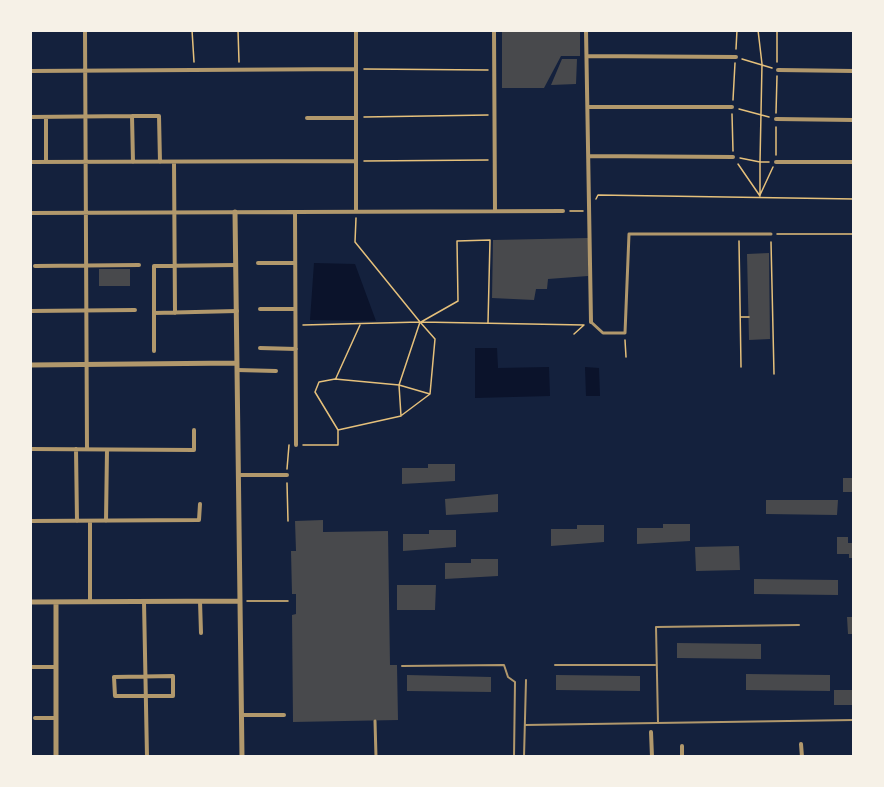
<!DOCTYPE html>
<style>
body{margin:0}
#map{position:relative;width:884px;height:787px;overflow:hidden;background:#14213d;font-family:Manrope,sans-serif}
canvas{display:block}
.frame{position:absolute;inset:0;border:32px solid #f6f1e7;pointer-events:none}
</style>
<div id="map">
<canvas width="884" height="787"></canvas>
<div class="frame"></div>
</div>
<script>
const ctx = document.querySelector('canvas').getContext('2d');
ctx.lineJoin = 'round';
function fill(path, color) { ctx.fillStyle = color; ctx.fill(path, 'evenodd'); }
const poly = rows => new Path2D(rows.map(r => 'M' + r).join(''));
function stroke(path, color, width, dash) { ctx.strokeStyle = color; ctx.lineWidth = width; ctx.lineCap = dash ? 'butt' : 'round'; ctx.setLineDash(dash || []); ctx.stroke(path); }
const water = poly([
 [314,263,355,264,376,321,310,320],
 [475,348,497,348,498,368,549,367,550,396,475,398],
 [585,367,599,368,600,396,586,396]
]);
const building = poly([
 [502,32,580,32,580,56,561,56,544,88,502,88],
 [562,59,577,59,576,84,551,85],
 [588,238,588,276,548,279,547,289,536,289,534,300,492,298,493,240],
 [769,253,770,339,749,340,747,254],
 [99,269,130,269,130,286,99,286],
 [428,464,455,464,455,481,402,484,402,468,428,468],
 [843,478,854,478,854,492,843,492],
 [498,494,498,512,446,515,445,499],
 [766,500,838,500,837,515,766,514],
 [323,520,323,532,388,531,390,665,397,665,398,720,293,722,292,615,296,614,296,594,292,594,291,551,296,551,295,521],
 [663,524,690,524,690,541,637,544,637,528,663,528],
 [577,525,604,525,604,542,551,546,551,529,577,529],
 [429,530,456,530,456,547,403,551,403,534,429,534],
 [837,537,848,537,848,543,854,543,854,558,849,558,849,554,837,554],
 [739,546,740,570,696,571,695,547],
 [471,559,498,559,498,576,445,579,445,563,471,563],
 [754,579,838,580,838,595,754,594],
 [397,585,436,585,435,610,397,610],
 [847,617,854,617,854,634,848,634],
 [677,643,761,644,761,659,677,658],
 [746,674,830,675,830,691,746,690],
 [407,675,491,677,491,692,407,691],
 [556,675,640,676,640,691,556,690],
 [834,690,854,690,854,705,834,705]
]);
const path = poly([
 [192,30,194,62],
 [238,30,239,62],
 [777,30,777,62],
 [736,49,737,30],
 [742,59,772,68],
 [364,69,488,70],
 [733,100,735,63],
 [739,109,769,117],
 [776,113,777,76],
 [732,114,733,151],
 [364,117,488,115],
 [776,127,776,155],
 [740,158,760,162,762,64,758,30],
 [364,161,488,160],
 [738,164,760,196,760,162,769,162],
 [760,195,773,167],
 [596,199,598,195,854,199],
 [570,211,583,211],
 [777,234,854,234],
 [739,241,741,367],
 [771,242,774,374],
 [741,317,749,317],
 [421,322,458,301,457,241,490,240,488,323],
 [421,322,584,325],
 [303,325,420,322,355,242,356,218],
 [574,334,584,325],
 [625,340,626,357],
 [336,378,360,325],
 [402,415,430,394,399,385,420,322,435,339,430,394],
 [303,445,338,445,338,430,315,392,319,382,335,379,399,385,401,416,338,430],
 [287,469,289,445],
 [287,483,288,521],
 [247,601,288,601]
]);
const service = poly([
 [555,665,655,665],
 [402,666,504,665,508,677,515,682,514,757],
 [658,723,656,627,799,625],
 [525,725,854,720],
 [524,757,526,680]
]);
const pedestrian = poly([
 [591,322,603,333,625,333,629,234,771,234],
 [375,721,376,757]
]);
const minor = poly([
 [85,30,87,449],
 [356,30,356,212],
 [494,30,495,211],
 [586,30,591,322],
 [587,56,736,57],
 [778,70,854,71],
 [30,71,356,69],
 [588,107,732,107],
 [30,117,132,116],
 [307,118,356,118],
 [776,119,854,120],
 [589,156,733,157],
 [30,162,356,161],
 [46,162,46,117],
 [133,162,132,116,159,116,160,162],
 [174,162,175,313],
 [776,162,854,162],
 [295,212,296,445],
 [30,213,563,211],
 [258,263,295,263],
 [35,266,139,265],
 [260,309,295,309],
 [30,311,135,310],
 [154,313,237,311],
 [260,348,296,349],
 [154,351,154,266,236,265],
 [237,370,276,371],
 [30,449,194,450,194,430],
 [76,449,77,521],
 [239,475,287,475],
 [30,521,199,520,200,504],
 [106,521,107,450],
 [90,601,90,521],
 [200,601,201,633],
 [144,602,147,757],
 [30,667,56,667],
 [173,676,173,696,115,696,114,677,173,676],
 [241,715,284,715],
 [35,718,56,718],
 [651,732,652,757],
 [801,744,802,757],
 [682,757,682,746]
]);
const tertiary = poly([
 [235,212,242,757],
 [30,365,237,363],
 [30,602,240,601],
 [56,602,56,757]
]);
fill(water, '#0b132b');
fill(building, '#48494c');
stroke(path, '#e5c07b', 1.5);
stroke(service, '#b1986c', 2);
stroke(pedestrian, '#b1986c', 3);
stroke(minor, '#b1986c', 4);
stroke(tertiary, '#b1986c', 5);
</script>
